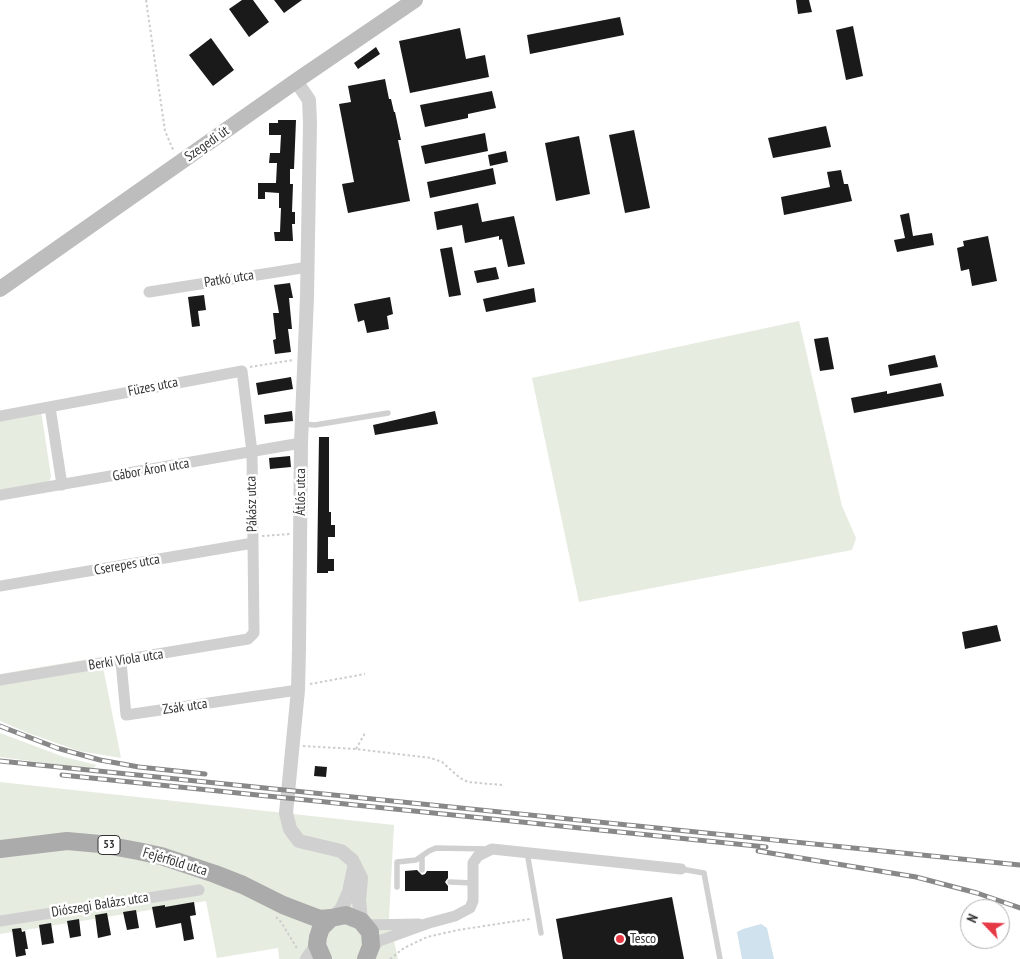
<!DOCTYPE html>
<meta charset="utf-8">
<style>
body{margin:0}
#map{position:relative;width:1020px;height:959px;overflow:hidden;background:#fff;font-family:"PT Sans Narrow",sans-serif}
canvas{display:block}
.north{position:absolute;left:960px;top:899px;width:50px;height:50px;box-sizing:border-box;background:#fff;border:1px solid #adadad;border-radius:50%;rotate:294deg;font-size:14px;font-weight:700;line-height:20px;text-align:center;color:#333}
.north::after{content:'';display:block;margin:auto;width:18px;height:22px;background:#e63946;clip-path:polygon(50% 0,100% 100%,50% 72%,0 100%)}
</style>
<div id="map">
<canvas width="1020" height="959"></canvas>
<div class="north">N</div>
</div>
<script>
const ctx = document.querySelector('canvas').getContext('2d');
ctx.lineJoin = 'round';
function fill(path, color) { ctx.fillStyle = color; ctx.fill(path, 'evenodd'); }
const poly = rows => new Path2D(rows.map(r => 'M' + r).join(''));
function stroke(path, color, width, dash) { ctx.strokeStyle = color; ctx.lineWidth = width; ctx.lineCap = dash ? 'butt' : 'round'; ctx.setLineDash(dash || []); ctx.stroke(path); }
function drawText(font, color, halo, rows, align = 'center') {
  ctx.font = font + ' "PT Sans Narrow",sans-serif'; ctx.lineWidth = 5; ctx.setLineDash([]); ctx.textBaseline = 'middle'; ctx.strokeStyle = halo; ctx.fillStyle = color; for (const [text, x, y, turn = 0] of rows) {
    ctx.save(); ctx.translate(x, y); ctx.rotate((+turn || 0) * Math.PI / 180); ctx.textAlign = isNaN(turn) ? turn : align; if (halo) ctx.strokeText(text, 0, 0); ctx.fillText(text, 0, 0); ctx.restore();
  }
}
const green = poly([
 [799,321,842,506,856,538,852,550,579,602,532,378],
 [41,411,51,476,49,482,0,490,0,419],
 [101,657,121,758,79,751,28,733,0,721,0,674],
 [0,733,64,757,97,765,92,769,0,757],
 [0,782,394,825,389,918,398,959,279,959,278,948,217,958,206,901,0,934]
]);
const water = poly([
 [761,924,767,928,774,959,742,959,737,932,743,929]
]);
const building = poly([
 [242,0,253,0,269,22,249,37,229,9],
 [274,0,302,0,284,13],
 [796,0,809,0,812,12,798,14],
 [620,17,624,35,530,54,527,35],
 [853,26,863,76,846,80,836,30],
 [460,28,466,59,485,55,489,77,410,93,399,41],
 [211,38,234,70,213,86,189,55],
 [376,47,380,54,358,69,354,63],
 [385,79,389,99,391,99,394,112,395,112,401,140,398,140,410,201,348,213,342,184,354,182,339,104,351,102,348,86],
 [492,91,496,108,468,114,468,118,425,127,420,105],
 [278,120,296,120,294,169,290,169,290,184,293,184,292,212,295,212,295,224,292,224,293,241,275,241,274,232,280,232,281,208,279,208,279,193,265,192,265,199,258,199,258,183,276,183,277,163,269,163,270,153,280,153,281,135,269,135,269,123,278,123],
 [826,126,831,147,773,158,768,138],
 [634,130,650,208,625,213,609,135],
 [485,133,488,151,425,164,421,146],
 [579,136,590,194,556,201,545,143],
 [506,151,508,162,490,166,488,155],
 [493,168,496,184,430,198,427,182],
 [841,170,844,184,848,184,852,201,784,215,781,197,830,187,827,172],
 [478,203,482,222,514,216,525,264,508,267,502,239,499,240,499,236,465,243,462,225,437,230,434,212],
 [909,213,913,236,932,233,934,245,897,252,894,240,905,238,900,215],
 [988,236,997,281,972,286,969,269,961,271,957,248,964,246,963,241],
 [452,247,461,295,449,297,440,249],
 [496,267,499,279,477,283,474,271],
 [290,283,293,298,289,298,292,329,288,329,291,352,275,354,273,340,276,339,273,313,279,313,274,285],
 [534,288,536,302,486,312,483,299],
 [204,295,206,310,198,311,200,326,192,327,188,297],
 [390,297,393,314,387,316,389,329,367,333,364,320,358,322,354,304],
 [828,337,834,369,820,371,814,339],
 [935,355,938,367,890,376,888,365],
 [291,377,293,389,258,395,256,383],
 [941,383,944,396,854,413,851,398,887,391,887,394],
 [292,411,293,421,265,424,264,415],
 [435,411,438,424,375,435,373,425],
 [319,437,329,437,329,512,331,512,331,525,335,525,335,537,328,537,328,559,334,559,334,571,328,571,328,573,317,573],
 [290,456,291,467,270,469,269,458],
 [997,625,1001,641,965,649,962,632],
 [315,766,327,767,326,777,314,776],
 [417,870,422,875,425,874,427,871,448,871,448,878,445,882,448,886,448,891,405,891,405,871],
 [672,897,684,959,563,959,556,919],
 [194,902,196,915,190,916,194,939,184,941,181,923,156,928,152,907,165,905,165,907],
 [136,910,139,928,127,930,123,912],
 [107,913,111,935,98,938,95,915],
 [79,919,81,936,70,938,67,921],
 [51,923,54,943,42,945,39,925],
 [21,928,22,932,25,931,28,949,25,949,26,955,16,957,12,929]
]);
const path = poly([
 [146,0,165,131,174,152],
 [250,367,293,360],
 [262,536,290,534],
 [310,684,365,674],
 [303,746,356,749,431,758,442,762,460,778,468,782,502,785],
 [356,749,365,733],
 [276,917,281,922,298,950],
 [390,959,404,948,427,937,458,930,530,919]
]);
const service = poly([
 [303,424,315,425,388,413],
 [527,852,541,933],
 [681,869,704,873,720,959],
 [422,870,422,857],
 [450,882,473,883],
 [397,887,397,862,416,860,429,851,436,848,488,849]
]);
const minor = poly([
 [149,292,308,267],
 [50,407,62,485],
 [0,416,242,371,252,452,254,633,248,639,0,680],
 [0,495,301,443],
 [0,586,253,543],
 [121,662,126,715,298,690],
 [0,921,199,890],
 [365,925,419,924],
 [370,950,379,941,429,923,455,916,470,908,473,901,473,863,478,856,492,849,681,869]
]);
const tertiary = poly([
 [296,81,309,100,310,123,307,297,301,443,299,648,298,690,286,813,290,829,299,841,341,851,352,860,361,878,359,900,361,921],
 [335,916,342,908,349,892,354,868],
 [307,959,317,945]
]);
const secondary = poly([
 [0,289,296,81,415,0]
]);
const primary = poly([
 [0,849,67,841,100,844,138,851,161,856,215,874,243,885,283,905,309,915,320,919,331,918],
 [323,959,317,945,318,937,321,928,331,918,346,915,361,921,370,932,371,946,366,959]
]);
const rail = poly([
 [0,726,57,748,100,760,139,767,205,774],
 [0,761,1020,865],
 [62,775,766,847],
 [758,851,916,877,977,893,1020,908]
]);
const markers = [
 [620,939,5,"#e63946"]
];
const shields = [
 [109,845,22]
];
const shieldNames = [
 ["53",109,845]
];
const streetNames = [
 ["Szegedi út",207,144,-35],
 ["Patkó utca",229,279,-9],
 ["Füzes utca",153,387,-11],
 ["Gábor Áron utca",151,470,-10],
 ["Átlós utca",301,492,-90],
 ["Pákász utca",252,504,-91],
 ["Cserepes utca",127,565,-10],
 ["Berki Viola utca",126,660,-9],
 ["Zsák utca",185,707,-8],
 ["Fejérföld utca",175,862,17],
 ["Diószegi Balázs utca",100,905,-9]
];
const poiNames = [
 ["Tesco",630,939]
];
fill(green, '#e6ecdf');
fill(water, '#cfe2ee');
fill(building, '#1a1a1a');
stroke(path, '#cdcdcd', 2, [2.5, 2.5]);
stroke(service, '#d0d0d0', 5.5);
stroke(minor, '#d0d0d0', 11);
stroke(tertiary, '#d0d0d0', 14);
stroke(secondary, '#bdbdbd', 16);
stroke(primary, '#ababab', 18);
stroke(rail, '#888', 5);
stroke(rail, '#fff', 3, [9]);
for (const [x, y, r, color] of markers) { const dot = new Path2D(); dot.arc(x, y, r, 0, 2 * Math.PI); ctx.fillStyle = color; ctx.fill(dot); stroke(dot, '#fff', 2); }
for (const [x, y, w] of shields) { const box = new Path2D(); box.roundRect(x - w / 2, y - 9.5, w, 19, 4); ctx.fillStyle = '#fff'; ctx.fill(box); stroke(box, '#333', 1); }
drawText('bold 12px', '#333', null, shieldNames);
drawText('14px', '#333', '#fff', streetNames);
drawText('14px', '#333', '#fff', poiNames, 'left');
</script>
